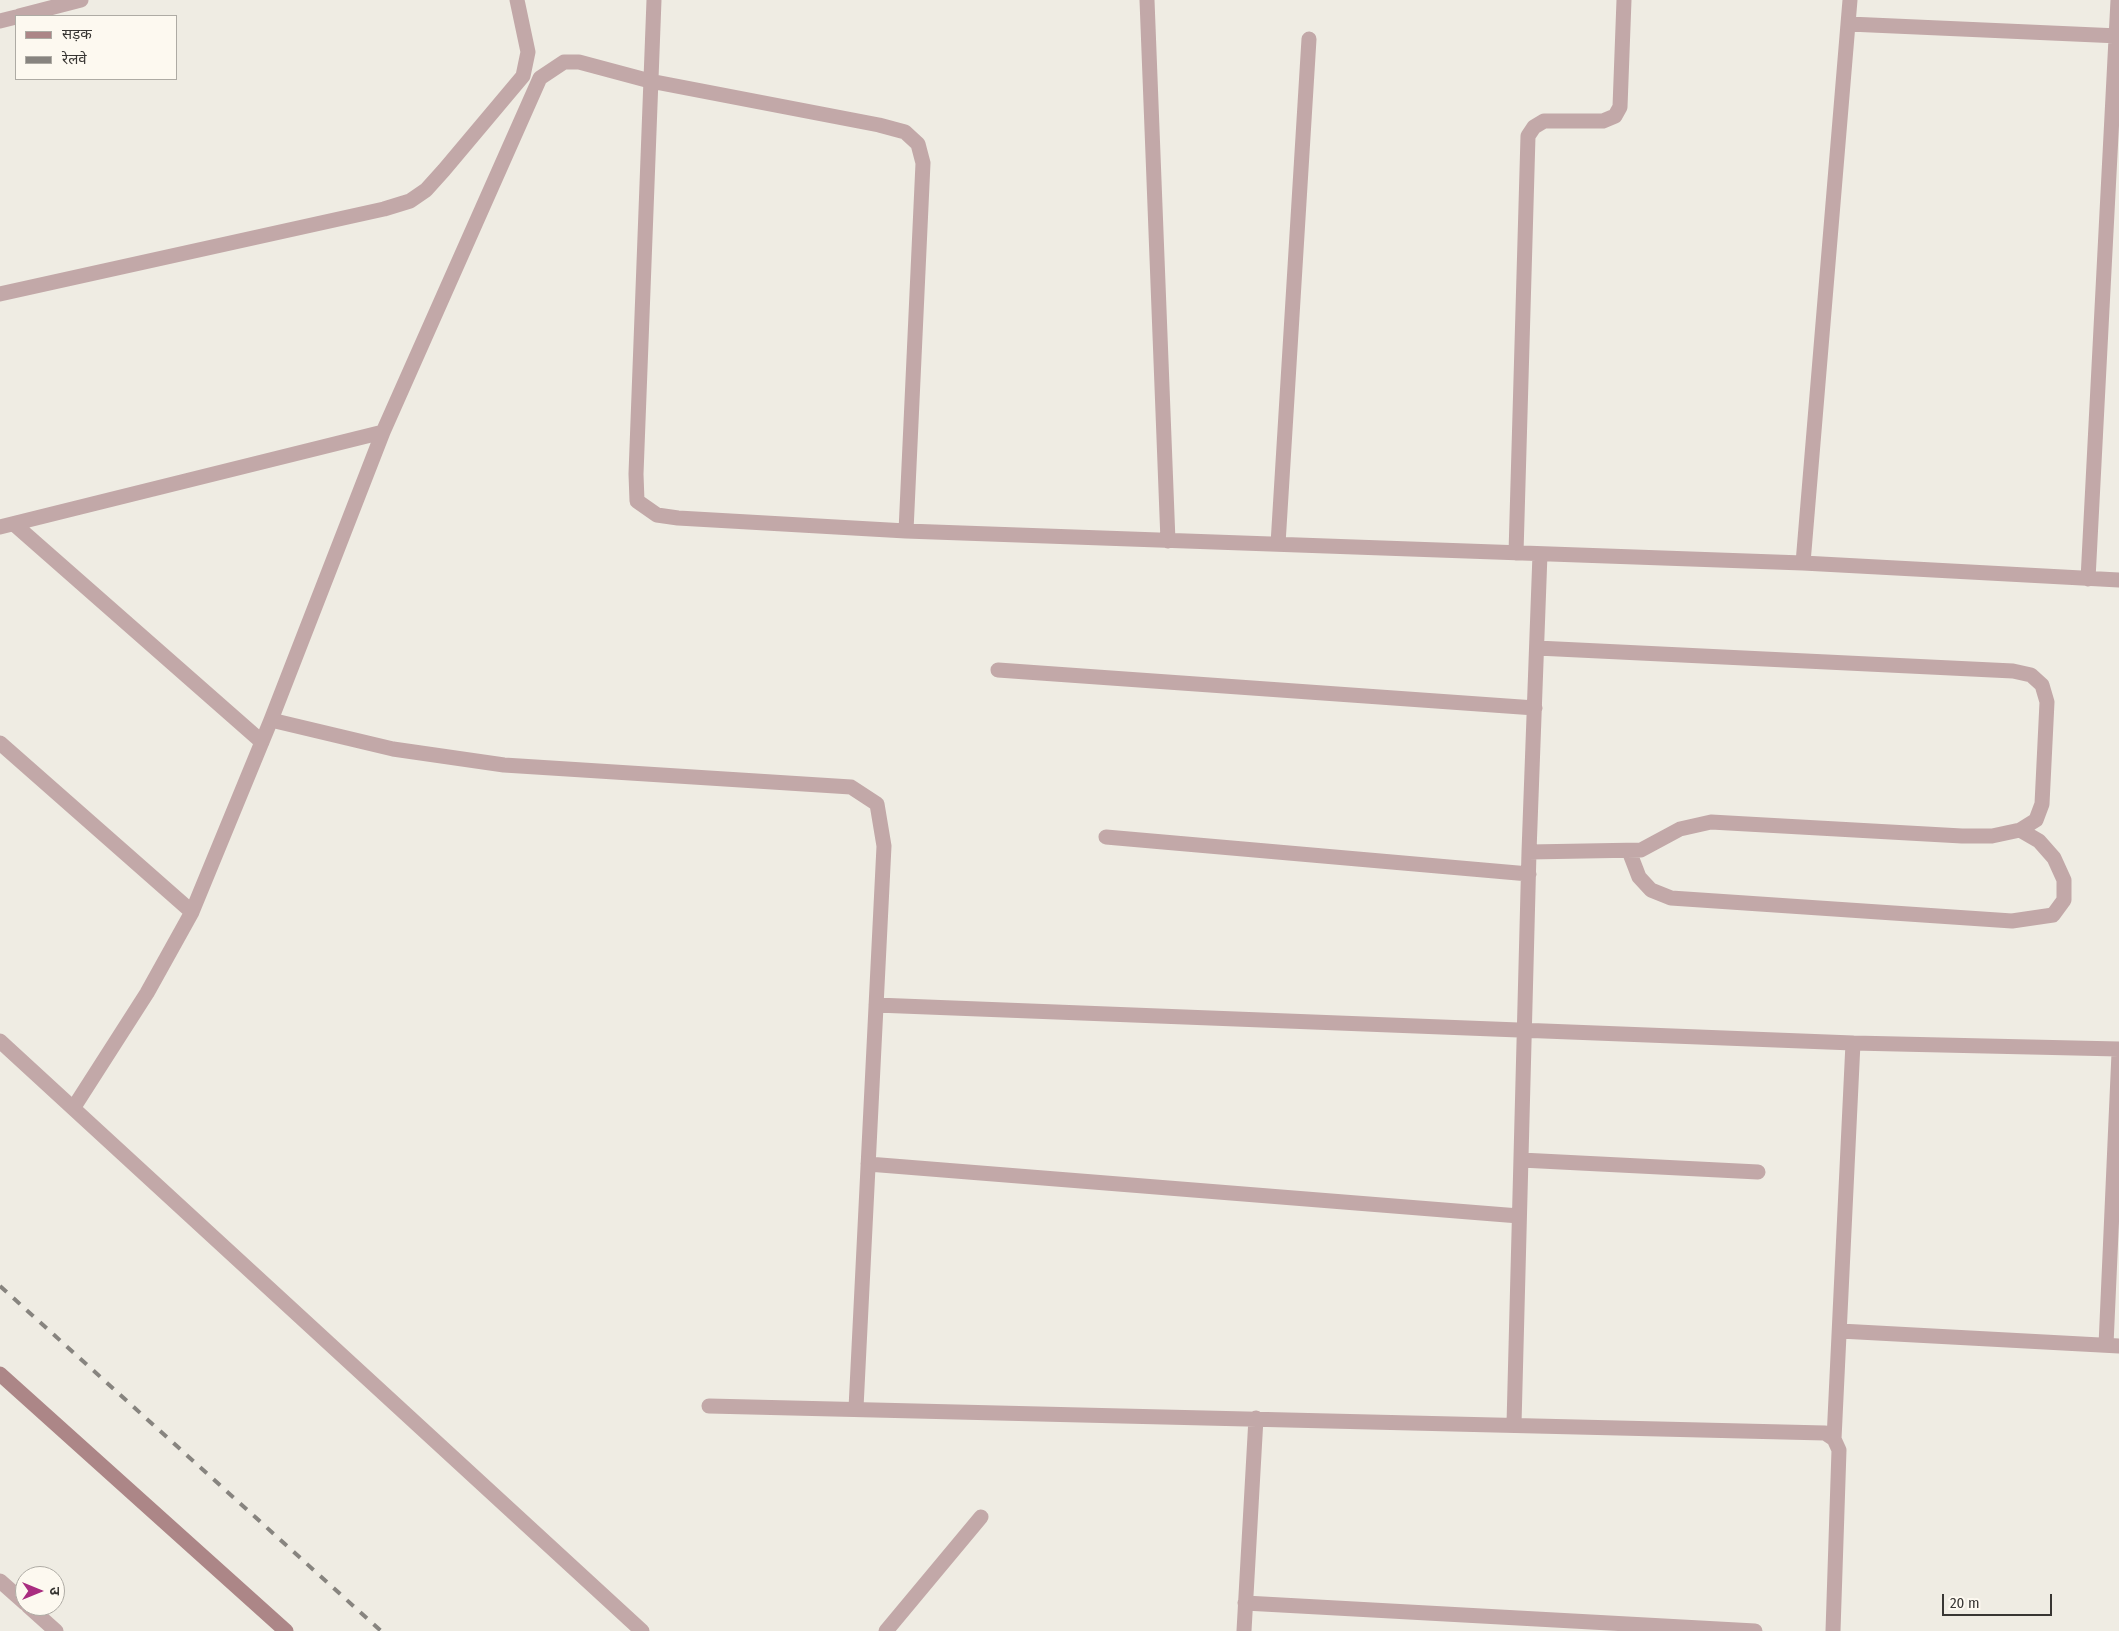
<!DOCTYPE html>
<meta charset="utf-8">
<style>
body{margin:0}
#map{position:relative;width:2119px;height:1631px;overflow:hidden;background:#efece3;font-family:"Fira Sans Condensed","Noto Sans Devanagari",sans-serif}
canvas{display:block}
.legend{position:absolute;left:15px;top:15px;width:162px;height:65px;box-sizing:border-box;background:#fdf9f0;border:1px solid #aeaba4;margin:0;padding:6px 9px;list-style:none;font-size:15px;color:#383633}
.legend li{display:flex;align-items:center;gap:10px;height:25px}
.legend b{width:25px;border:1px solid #aeaba4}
.north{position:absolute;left:15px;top:1566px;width:50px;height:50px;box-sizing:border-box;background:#fdf9f0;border:1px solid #aeaba4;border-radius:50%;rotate:90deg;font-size:14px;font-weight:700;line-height:20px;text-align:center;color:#383633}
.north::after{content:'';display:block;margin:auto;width:18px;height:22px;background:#a92d80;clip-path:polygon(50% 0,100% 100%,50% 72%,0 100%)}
.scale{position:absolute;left:1942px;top:1594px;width:110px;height:22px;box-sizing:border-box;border:2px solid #383633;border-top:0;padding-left:6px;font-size:15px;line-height:18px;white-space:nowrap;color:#383633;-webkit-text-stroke:4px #fdf9f0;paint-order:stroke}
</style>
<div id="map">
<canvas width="2119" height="1631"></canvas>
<ul class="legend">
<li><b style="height:6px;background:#ac8687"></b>सड़क</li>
<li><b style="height:6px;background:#87847f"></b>रेलवे</li>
</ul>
<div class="north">उ</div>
<div class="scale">20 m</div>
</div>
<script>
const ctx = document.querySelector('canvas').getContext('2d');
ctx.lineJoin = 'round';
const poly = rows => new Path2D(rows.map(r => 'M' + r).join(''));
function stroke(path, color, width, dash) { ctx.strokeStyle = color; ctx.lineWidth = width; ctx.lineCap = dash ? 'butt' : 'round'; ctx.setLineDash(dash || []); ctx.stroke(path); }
const street = poly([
 [654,0,636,474,637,501,657,515,678,518,906,531,1803,563,2119,580],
 [1147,0,1168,541],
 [19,16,81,0],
 [0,21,16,17],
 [1849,24,2119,36],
 [0,294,384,209,410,201,426,190,444,170,523,76,528,52,517,0],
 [14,524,262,742],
 [0,527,383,432],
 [1278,544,1309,39],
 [1516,553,1528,136,1534,127,1544,121,1603,121,1615,116,1620,107,1624,0],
 [1803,563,1850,0],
 [2088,579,2118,0],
 [998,670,1535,708],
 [271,720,393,749,504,765,851,787,877,804,884,846,856,1408],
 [0,743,192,912],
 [1106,837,1529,874],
 [1629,851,1639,877,1651,890,1671,898,2012,921,2053,915,2064,900,2064,880,2054,858,2039,841,2020,830],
 [1529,852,1641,850,1680,829,1711,822,1962,836,1992,836,2020,830,2036,820,2042,804,2047,702,2042,685,2031,675,2013,671,1537,648],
 [876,1005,1853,1043,2119,1049],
 [0,1041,642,1631],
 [74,1107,147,993,192,912,271,720,383,432,540,78,564,62,579,62,650,81,879,125,905,132,918,144,923,163,906,531],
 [1521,1160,1758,1172],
 [868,1164,1519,1216],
 [1840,1331,2119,1346],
 [2106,1345,2119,1053],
 [709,1406,1825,1433,1834,1439,1839,1450,1833,1631],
 [1514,1424,1529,852,1540,554],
 [1834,1439,1853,1043],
 [0,1581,25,1603],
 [1245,1603,1755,1631],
 [28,1606,56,1631],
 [886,1631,981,1517],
 [1244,1631,1256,1418]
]);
const secondary = poly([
 [0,1374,286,1631]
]);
const rail = poly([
 [0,1286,381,1631]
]);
stroke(street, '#c2a8a8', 15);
stroke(secondary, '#ac8687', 15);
stroke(rail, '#87847f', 4, [9, 9]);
</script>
